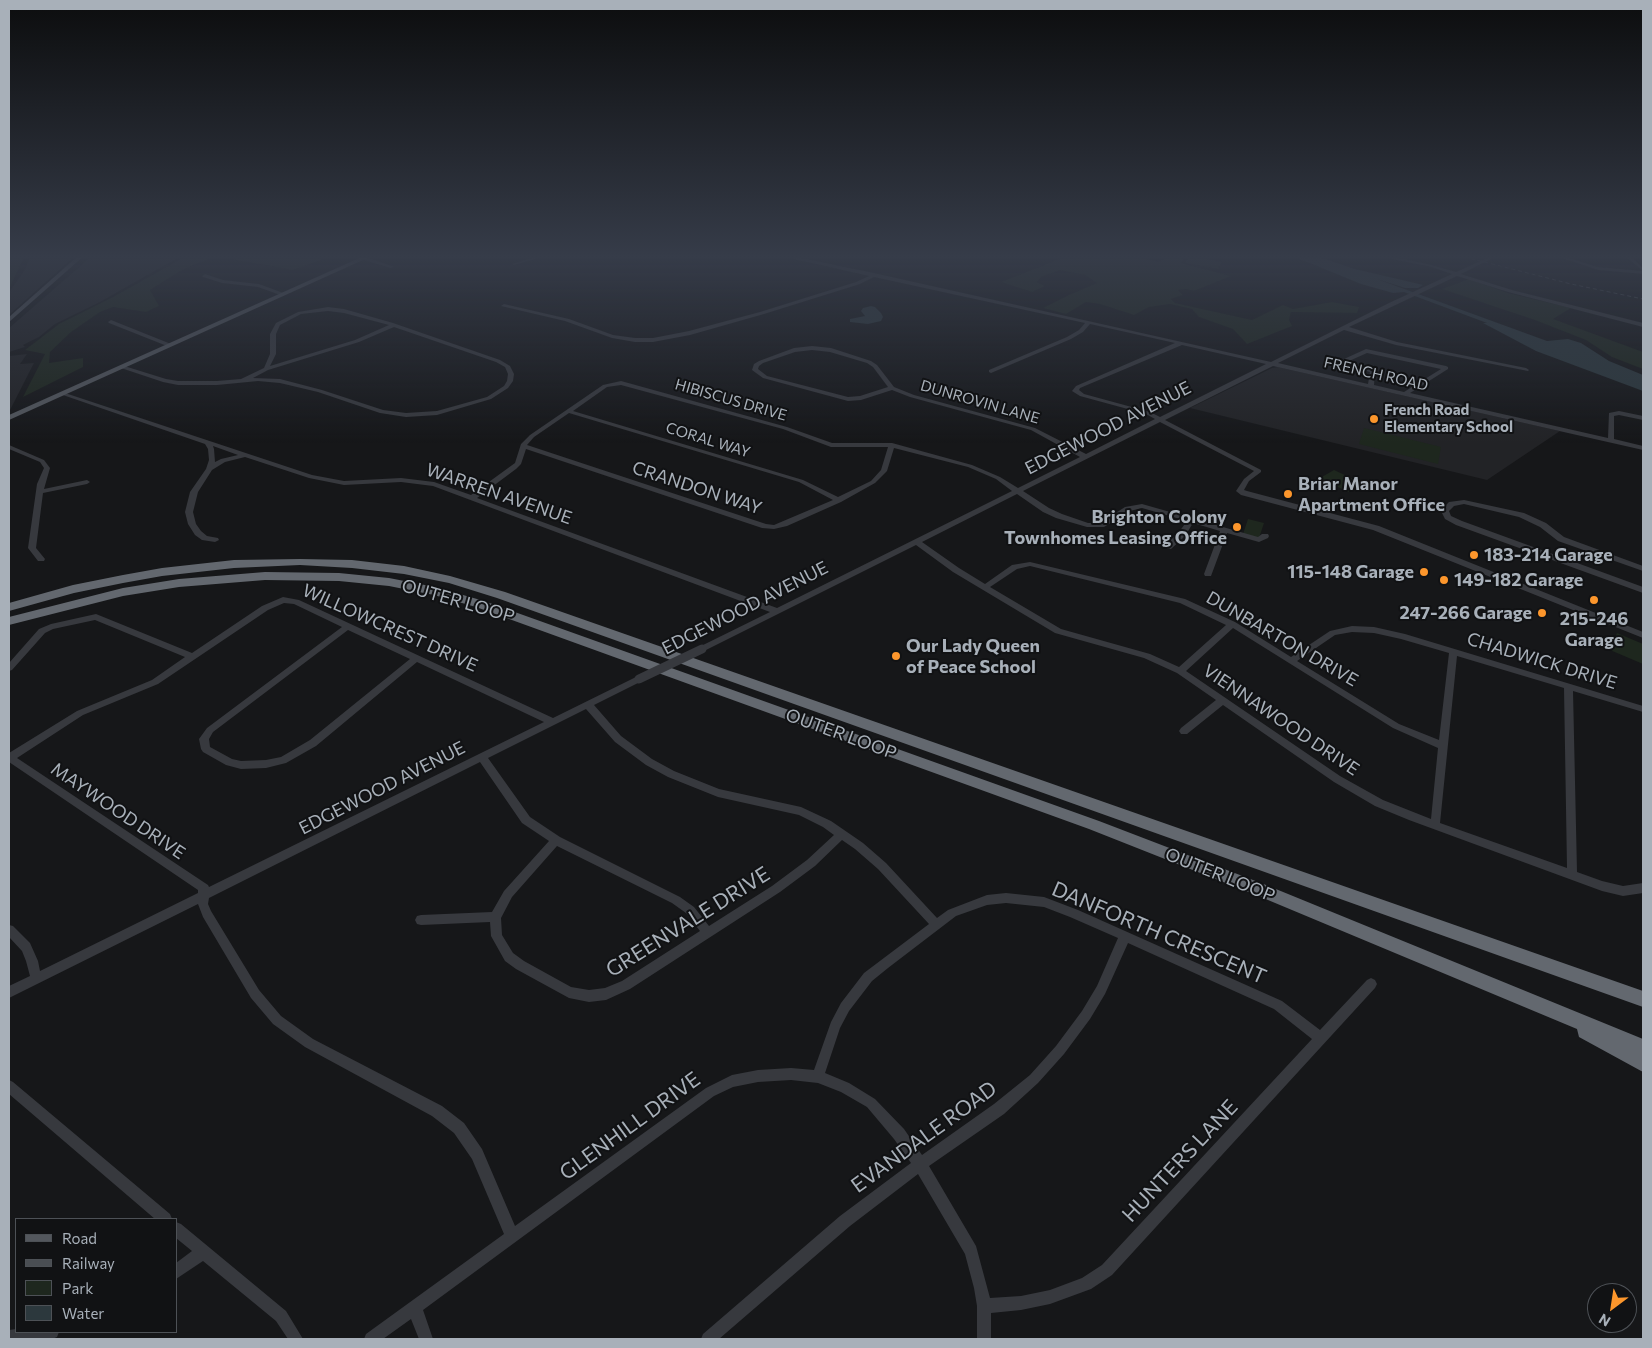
<!DOCTYPE html>
<style>
body{margin:0}
#map{position:relative;width:1652px;height:1348px;overflow:hidden;background:#161719;font-family:Commissioner,sans-serif}
canvas{display:block}
.frame{position:absolute;inset:0;border:10px solid #a8b0b9;pointer-events:none}
.legend{position:absolute;left:15px;top:1218px;width:162px;height:115px;box-sizing:border-box;background:#111214;border:1px solid #4d5156;margin:0;padding:6px 9px;list-style:none;font-size:15px;color:#a8b0b9}
.legend li{display:flex;align-items:center;gap:10px;height:25px}
.legend b{width:25px;border:1px solid #4d5156}
.north{position:absolute;left:1587px;top:1283px;width:50px;height:50px;box-sizing:border-box;background:#111214;border:1px solid #4d5156;border-radius:50%;rotate:211deg;font-size:14px;font-weight:700;line-height:20px;text-align:center;color:#a8b0b9}
.north::after{content:'';display:block;margin:auto;width:18px;height:22px;background:#fc962c;clip-path:polygon(50% 0,100% 100%,50% 72%,0 100%)}
</style>
<div id="map">
<canvas width="1652" height="1348"></canvas>
<div class="frame"></div>
<ul class="legend">
<li><b style="height:6px;background:#53575d"></b>Road</li>
<li><b style="height:6px;background:#4a4e53"></b>Railway</li>
<li><b style="height:14px;background:#1e271e"></b>Park</li>
<li><b style="height:14px;background:#2c383d"></b>Water</li>
</ul>
<div class="north">N</div>
</div>
<script>
const ctx = document.querySelector('canvas').getContext('2d');
ctx.lineJoin = 'round';
function fill(path, color) { ctx.fillStyle = color; ctx.fill(path, 'evenodd'); }
const poly = rows => new Path2D(rows.map(r => 'M' + r).join(''));
function stroke(path, color, width, dash) { ctx.strokeStyle = color; ctx.lineWidth = width; ctx.lineCap = dash ? 'butt' : 'round'; ctx.setLineDash(dash || []); ctx.stroke(path); }
function drawText(font, color, halo, rows, align = 'center') {
  ctx.font = font + ' Commissioner,sans-serif'; ctx.lineWidth = 4; ctx.setLineDash([]); ctx.textBaseline = 'middle'; ctx.strokeStyle = halo; ctx.fillStyle = color; for (const [text, x, y, turn = 0] of rows) {
    ctx.save(); ctx.translate(x, y); ctx.rotate((+turn || 0) * Math.PI / 180); ctx.textAlign = isNaN(turn) ? turn : align; if (halo) ctx.strokeText(text, 0, 0); ctx.fillText(text, 0, 0); ctx.restore();
  }
}
const built = poly([
 [31,255,76,255,9,315,9,292,24,271],
 [93,255,183,255,100,302,55,324,39,337,23,345,25,347,9,352,9,328],
 [27,354,20,364,34,363,9,412,9,356],
 [1278,367,1560,431,1487,480,1190,408,1272,368]
]);
const green = poly([
 [9,255,25,255,9,289],
 [188,255,318,255,323,259,293,270,215,256,182,270,150,290,159,306,146,312,113,307,100,312,71,332,50,352,49,363,83,358,83,367,23,397,45,354,25,350,59,324,113,297],
 [1070,255,1130,255,1158,262,1174,255,1186,255,1181,263,1231,276,1194,291,1186,289,1178,290,1183,295,1171,299,1175,303,1252,320,1283,305,1293,309,1332,302,1359,307,1357,313,1291,312,1289,320,1292,326,1247,344,1233,329,1199,317,1192,309,1170,304,1149,307,1134,315,1100,304,1086,302,1066,314,1043,308,1069,295,1097,283,1085,275,1060,270,1041,277,1037,282,1045,286,1032,292,1001,282],
 [1189,256,1222,262,1218,269,1185,263],
 [1469,279,1508,293,1571,308,1553,319,1643,352,1643,369,1612,357,1586,340,1535,320,1442,289],
 [1364,428,1441,447,1438,464,1359,444],
 [1334,470,1362,483,1348,492,1320,478],
 [1248,519,1264,523,1259,538,1243,534],
 [1617,633,1643,644,1643,664,1610,650]
]);
const water = poly([
 [1290,255,1313,255,1355,269,1415,283,1423,285,1418,288,1405,288,1377,279,1547,341,1568,339,1581,343,1609,361,1643,375,1643,391,1536,351,1483,323,1487,323,1404,292,1393,293,1361,284],
 [871,306,875,307,881,313,883,317,881,321,868,324,850,322,850,319,865,316,861,311,863,308]
]);
const minor = poly([
 [542,255,549,255,514,265,512,264,542,255],
 [779,255,787,255,874,273,1271,362,1391,302,1452,274,1431,267,1378,256,1376,255,1384,255,1432,265,1456,272,1494,255,1499,255,1461,274,1512,290,1643,323,1643,327,1508,292,1457,276,1349,327,1397,342,1526,368,1529,370,1528,371,1396,345,1344,330,1278,363,1368,384,1370,372,1346,365,1343,360,1344,359,1366,349,1446,366,1448,367,1448,369,1410,393,1608,438,1609,413,1619,411,1643,416,1643,420,1619,415,1614,416,1614,439,1643,446,1643,450,1273,366,1165,420,1261,470,1261,472,1249,481,1244,490,1247,491,1379,526,1643,632,1643,638,1373,530,1241,495,1236,491,1244,479,1254,471,1160,422,1023,491,1049,508,1062,514,1088,523,1100,523,1125,507,1142,504,1258,537,1262,534,1268,534,1269,536,1268,538,1259,542,1227,533,1211,576,1205,576,1204,574,1220,531,1193,523,1185,536,1171,549,1165,549,1164,547,1165,545,1179,532,1187,521,1142,508,1130,511,1104,527,1087,527,1056,518,1043,512,1017,494,922,542,959,568,985,584,1012,565,1030,562,1185,599,1235,622,1291,657,1330,631,1352,626,1374,627,1405,634,1643,706,1643,712,1573,691,1577,872,1602,881,1623,886,1643,883,1643,893,1623,896,1602,891,1409,820,1375,806,1334,782,1223,705,1187,734,1181,734,1179,731,1181,728,1216,700,1177,673,1144,658,1055,633,953,572,916,545,702,652,698,649,699,647,770,612,433,486,401,482,344,485,309,478,245,457,225,462,212,470,198,492,193,512,196,524,201,531,207,536,218,538,219,540,215,542,202,540,195,535,188,524,185,512,190,492,206,469,209,460,208,449,205,444,60,394,65,393,312,475,344,481,401,478,434,482,471,495,515,463,521,444,530,435,603,385,621,381,787,427,832,443,892,443,972,465,1000,477,1018,488,1080,457,1031,430,910,397,892,390,861,400,848,401,763,378,752,370,754,364,759,361,794,348,812,346,831,348,871,361,877,365,894,387,914,395,1035,428,1086,454,1155,419,1146,414,1080,396,1072,391,1076,386,1175,343,1090,324,1083,332,1071,339,991,373,989,372,989,370,1067,337,1079,330,1085,323,874,277,860,284,764,314,690,335,653,342,635,342,612,338,565,321,501,306,504,304,569,319,613,335,635,338,653,338,689,331,760,312,856,282,869,276,781,256,779,255],
 [1182,345,1266,364,1160,417,1150,412,1084,394,1079,390,1080,388,1182,345],
 [812,350,830,352,867,363,873,367,888,387,860,396,848,397,767,376,758,369,759,366,763,363,795,352,812,350],
 [1367,353,1441,369,1404,392,1374,385,1375,370,1350,363,1349,361,1367,353],
 [621,385,783,429,831,447,888,447,881,470,871,481,838,497,803,480,573,411,607,387,621,385],
 [569,413,799,482,833,500,781,522,774,525,766,524,527,445,534,437,569,413],
 [213,446,238,455,221,459,215,462,214,449,213,446],
 [894,448,968,467,996,479,1012,491,777,608,477,498,516,469,521,464,526,449,762,528,774,529,787,526,841,502,875,483,887,471,894,448],
 [1030,566,1180,603,1226,625,1179,667,1150,654,1061,629,990,587,1017,569,1030,566],
 [1233,628,1393,728,1438,748,1431,819,1383,800,1340,776,1186,671,1233,628],
 [1352,632,1374,633,1401,639,1449,653,1439,740,1399,724,1297,661,1335,635,1352,632],
 [1457,656,1564,688,1567,868,1440,823,1457,656],
 [1553,255,1559,255,1598,267,1643,271,1624,255,1629,255,1643,268,1643,274,1598,270,1553,255],
 [361,257,365,257,395,267,390,268,361,259,361,257],
 [205,274,223,280,259,284,286,294,283,296,258,287,222,283,203,277,202,276,205,274],
 [328,307,344,309,393,323,500,360,510,366,514,374,513,381,508,388,491,399,437,415,406,417,380,413,318,392,280,383,258,381,217,385,178,385,163,382,118,367,121,365,166,379,178,381,217,381,241,379,264,368,270,354,270,334,276,323,298,312,328,307],
 [328,311,344,313,389,325,355,340,270,366,276,354,276,334,280,325,301,314,328,311],
 [394,327,496,362,505,367,508,374,507,381,504,386,487,397,437,411,406,413,383,410,322,390,280,379,253,378,268,370,359,342,394,327],
 [111,320,171,344,172,345,167,346,109,323,108,322,111,320],
 [9,445,44,460,50,468,44,489,87,480,90,482,87,484,43,493,36,548,45,559,44,561,38,561,28,548,37,484,44,468,40,462,9,449,9,445],
 [1464,500,1524,513,1546,523,1564,537,1643,566,1643,571,1558,541,1540,527,1519,517,1464,504,1454,506,1449,511,1451,516,1462,521,1643,587,1643,593,1456,525,1445,519,1441,511,1442,509,1449,502,1464,500],
 [283,597,299,600,553,718,636,677,642,677,643,679,642,681,594,705,621,736,652,759,674,771,719,789,801,807,831,821,863,843,886,863,937,918,948,910,987,895,1006,893,1044,897,1078,910,1282,1001,1320,1030,1367,980,1371,978,1375,980,1377,984,1375,988,1112,1275,1091,1289,1050,1304,1021,1310,991,1313,991,1339,977,1339,977,1306,974,1288,965,1254,918,1174,850,1226,719,1339,701,1339,703,1334,840,1216,911,1163,894,1139,867,1107,841,1092,818,1083,791,1080,758,1082,733,1087,714,1096,423,1310,433,1339,419,1339,411,1319,383,1339,364,1339,366,1334,504,1234,472,1159,454,1133,432,1116,305,1047,273,1024,251,998,203,917,198,904,9,998,9,986,30,976,26,961,22,951,9,937,9,925,13,926,30,943,38,961,40,971,198,893,198,890,9,762,9,753,77,711,152,680,185,657,95,620,53,629,45,633,12,670,9,671,9,663,39,629,51,624,96,614,192,653,262,606,283,597],
 [284,603,294,604,342,627,207,728,199,739,201,749,203,752,226,765,241,769,266,768,286,763,316,746,417,662,544,722,209,887,208,885,17,758,83,715,158,684,268,610,284,603],
 [348,630,410,659,310,740,281,757,266,760,241,761,232,759,210,747,209,739,213,732,348,630],
 [586,709,615,742,646,765,668,777,718,797,799,815,823,827,834,835,807,860,772,886,709,926,694,907,680,897,560,837,530,817,488,758,586,709],
 [480,762,522,823,549,841,504,891,492,912,421,915,417,916,415,920,417,924,421,925,490,922,491,936,505,961,516,969,569,998,589,1002,606,1000,630,989,780,892,815,866,842,840,855,849,878,869,929,924,864,973,841,1003,831,1022,814,1070,791,1068,758,1070,732,1075,706,1088,515,1226,482,1149,464,1123,442,1106,313,1039,281,1016,259,990,211,911,208,904,209,898,480,762],
 [557,846,672,903,686,913,700,931,622,981,605,988,589,990,571,987,524,961,513,953,502,935,501,918,512,897,557,846],
 [1006,903,1044,907,1070,917,1118,938,1097,986,1082,1011,1056,1046,1030,1075,994,1104,922,1155,904,1129,875,1099,849,1083,825,1073,840,1028,849,1011,872,981,888,968,956,916,987,905,1006,903],
 [1128,943,1274,1009,1312,1039,1102,1265,1082,1278,1050,1290,1021,1296,990,1298,976,1246,929,1166,1004,1114,1038,1083,1064,1054,1090,1019,1105,994,1128,943],
 [9,1080,13,1082,170,1214,172,1219,155,1219,9,1094,9,1080],
 [176,1222,181,1224,286,1311,303,1339,288,1339,276,1321,203,1261,176,1279,176,1263,192,1251,176,1238,176,1222],
 [16,1329,16,1332,59,1332,57,1337,52,1339,9,1339,9,1330,16,1329]
]);
const major = poly([
 [79,255,85,255,9,322,9,317,79,255],
 [366,255,374,255,9,420,9,415,366,255]
]);
const highway = poly([
 [300,559,352,560,404,566,450,576,505,592,1643,991,1643,1007,497,598,449,583,404,574,352,568,300,565,234,568,162,576,123,583,74,593,9,611,9,603,73,585,123,575,162,568,234,560,300,559],
 [265,572,339,573,389,578,435,587,484,601,1099,821,1266,885,1643,1039,1643,1072,1579,1037,1577,1029,1256,895,1089,829,476,607,434,595,389,586,339,581,265,580,179,587,123,596,9,625,9,617,123,588,179,579,265,572]
]);
const rail = poly([
 [1457,255,1571,284,1643,299]
]);
const minorBridge = poly([
 [639,679,702,649]
]);
const markers = [
 [1374,419,5,"#fc962c"],
 [1288,494,5,"#fc962c"],
 [1237,527,5,"#fc962c"],
 [1474,555,5,"#fc962c"],
 [1424,572,5,"#fc962c"],
 [1444,580,5,"#fc962c"],
 [1594,600,5,"#fc962c"],
 [1542,613,5,"#fc962c"],
 [896,656,5,"#fc962c"]
];
const farStreetnames = [
 ["FRENCH ROAD",1376,374,13],
 ["HIBISCUS DRIVE",731,400,16],
 ["DUNROVIN LANE",980,402,16],
 ["CORAL WAY",708,440,17]
];
const farPoinames = [
 ["French Road",1384,410],
 ["Elementary School",1384,427]
];
const streetNames = [
 ["EDGEWOOD AVENUE",1108,428,-27],
 ["CRANDON WAY",697,488,18],
 ["WARREN AVENUE",499,494,19],
 ["OUTER LOOP",458,601,16],
 ["EDGEWOOD AVENUE",745,608,-27],
 ["WILLOWCREST DRIVE",390,628,24],
 ["DUNBARTON DRIVE",1282,639,30],
 ["CHADWICK DRIVE",1542,661,17],
 ["VIENNAWOOD DRIVE",1281,720,34],
 ["OUTER LOOP",841,734,20],
 ["EDGEWOOD AVENUE",382,788,-27],
 ["MAYWOOD DRIVE",118,811,34],
 ["OUTER LOOP",1220,875,22]
];
const poiNames = [
 ["Briar Manor",1298,484],
 ["Apartment Office",1298,505],
 ["Brighton Colony",1227,517,"right"],
 ["Townhomes Leasing Office",1227,538,"right"],
 ["183-214 Garage",1484,555],
 ["115-148 Garage",1414,572,"right"],
 ["149-182 Garage",1454,580],
 ["247-266 Garage",1532,613,"right"],
 ["215-246",1594,619,"center"],
 ["Garage",1594,640,"center"],
 ["Our Lady Queen",906,646],
 ["of Peace School",906,667]
];
const nearStreetnames = [
 ["GREENVALE DRIVE",688,922,-32],
 ["DANFORTH CRESCENT",1159,933,23],
 ["GLENHILL DRIVE",630,1126,-36],
 ["EVANDALE ROAD",924,1137,-36],
 ["HUNTERS LANE",1180,1161,-47]
];
fill(built, '#222326');
fill(green, '#1e271e');
fill(water, '#2c383d');
fill(minor, '#37393e');
fill(major, '#53575d');
fill(highway, '#63686f');
stroke(rail, '#4a4e53', 1, [4, 3]);
stroke(minorBridge, '#37393e', 9);
const sky = ctx.createLinearGradient(0, 0, 0, 443);
sky.addColorStop(0, '#0c0d0e');
sky.addColorStop(0.58, '#363c49');
sky.addColorStop(1, '#363c4900');
ctx.fillStyle = sky;
ctx.fillRect(0, 0, 1652, 443);
for (const [x, y, r, color] of markers) { const dot = new Path2D(); dot.arc(x, y, r, 0, 2 * Math.PI); ctx.fillStyle = color; ctx.fill(dot); stroke(dot, '#111214', 2); }
drawText('15px', '#a8b0b9', '#111214', farStreetnames);
drawText('bold 15px', '#a8b0b9', '#111214', farPoinames, 'left');
drawText('18px', '#a8b0b9', '#111214', streetNames);
drawText('bold 18px', '#a8b0b9', '#111214', poiNames, 'left');
drawText('21px', '#a8b0b9', '#111214', nearStreetnames);
</script>
